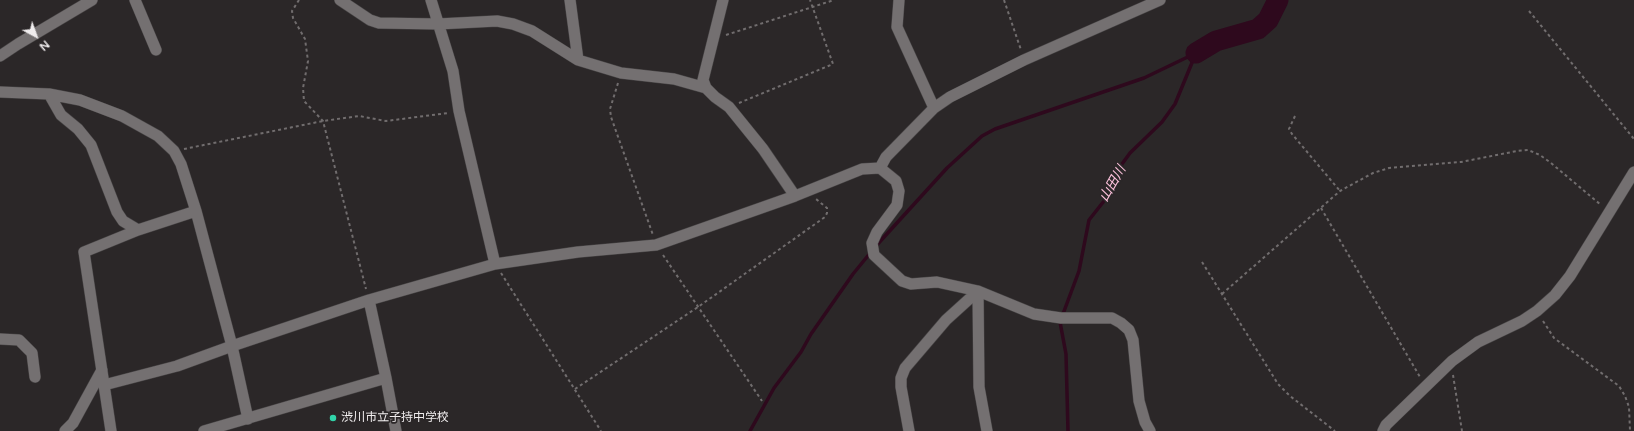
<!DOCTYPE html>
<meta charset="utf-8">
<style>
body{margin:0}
#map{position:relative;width:1634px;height:431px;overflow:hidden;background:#2b2728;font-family:"Varela Round",sans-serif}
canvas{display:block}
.north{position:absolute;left:16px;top:16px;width:40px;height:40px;-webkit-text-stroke:3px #2b2728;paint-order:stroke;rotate:139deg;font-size:11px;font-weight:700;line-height:16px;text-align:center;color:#f0edee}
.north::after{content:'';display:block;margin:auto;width:14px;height:18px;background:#f0edee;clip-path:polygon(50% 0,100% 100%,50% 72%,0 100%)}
</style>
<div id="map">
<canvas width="1634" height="431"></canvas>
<div class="north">N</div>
</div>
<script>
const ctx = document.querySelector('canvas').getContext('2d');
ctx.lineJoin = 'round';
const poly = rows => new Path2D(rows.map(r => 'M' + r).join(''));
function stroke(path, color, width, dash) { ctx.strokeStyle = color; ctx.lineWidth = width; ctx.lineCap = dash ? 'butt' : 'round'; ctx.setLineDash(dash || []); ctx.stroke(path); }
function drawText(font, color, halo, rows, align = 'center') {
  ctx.font = font + ' "Varela Round","Noto Sans JP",sans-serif'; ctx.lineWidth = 3.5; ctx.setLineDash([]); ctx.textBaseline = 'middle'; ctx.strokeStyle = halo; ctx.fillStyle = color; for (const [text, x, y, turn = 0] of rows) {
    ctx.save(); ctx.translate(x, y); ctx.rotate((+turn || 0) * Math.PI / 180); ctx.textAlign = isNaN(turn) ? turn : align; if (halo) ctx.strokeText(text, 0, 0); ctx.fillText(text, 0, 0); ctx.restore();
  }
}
const stream = poly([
 [875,247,947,168,982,136,995,129,1144,78,1196,53],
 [750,431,774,388,801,352,811,334,853,274,871,252],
 [1068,431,1066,354,1060,322,1079,271,1089,220,1104,201,1122,164,1130,153,1162,122,1175,104,1196,53]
]);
const river = poly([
 [1196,53,1216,41,1258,29,1268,20,1278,0]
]);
const path = poly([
 [299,0,292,11,293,18,305,39,308,61,303,88,304,101,323,121,366,289],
 [1004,0,1021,50],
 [1529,11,1634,139],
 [726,35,834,0],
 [618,83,610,109,611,117,653,235],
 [739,103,833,64,810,0],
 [1295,116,1289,129,1292,134,1340,191],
 [184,149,323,121,359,116,386,121,448,113],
 [1321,208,1420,377],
 [663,255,762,401],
 [1202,262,1278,384,1290,396,1335,431],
 [501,273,601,431],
 [1222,294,1340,191,1373,173,1389,168,1461,162,1517,151,1528,150,1540,155,1551,163,1601,205],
 [1543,321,1554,338,1619,386,1625,396,1629,407,1630,431],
 [1453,375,1462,431],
 [575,389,698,307,825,217,827,213,827,208,816,199]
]);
const street = poly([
 [135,0,156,50],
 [340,0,370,20,379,23,438,24,497,21,513,24,532,31,578,60,621,73,674,79,706,88],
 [431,0,453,71,459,111,495,264],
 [570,0,578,60],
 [723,0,703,80,706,88,715,97,729,107,763,149,795,196],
 [899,0,897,27,934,108],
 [0,56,18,44,92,0],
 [0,92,49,94,80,100,122,116,158,136,174,151,181,164,196,211,232,346,248,419],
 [49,94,61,115,78,129,91,145,117,212,123,221,138,230],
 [880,168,886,157,934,108,950,97,1024,60,1160,0],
 [978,291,979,387,987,431],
 [369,300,386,378,396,431],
 [0,339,19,340,32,353,35,377],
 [104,385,177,366,232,346,369,300,495,264,578,252,656,245,795,196,862,169,880,168,896,181,899,191,897,205,877,232,872,243,874,255,902,281,911,284,937,282,978,291,1034,314,1061,318,1112,318,1121,323,1129,330,1133,340,1139,401,1145,422,1150,431],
 [65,431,73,423,102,370],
 [111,431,84,252,138,230,196,211],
 [204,431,386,378],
 [909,431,901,387,901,378,905,368,946,320,978,291],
 [1383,431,1386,425,1452,361,1478,342,1522,321,1537,311,1555,295,1570,276,1634,172]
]);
const markers = [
 [333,418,4,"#31d4a9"]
];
const poiNames = [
 ["渋川市立子持中学校",341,418]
];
const waterNames = [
 ["山田川",1113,184,-60]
];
stroke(stream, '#2e091d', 3.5);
stroke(river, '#2e091d', 21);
stroke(street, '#484546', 12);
stroke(path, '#716d6e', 2, [3, 3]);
stroke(street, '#747071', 11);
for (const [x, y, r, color] of markers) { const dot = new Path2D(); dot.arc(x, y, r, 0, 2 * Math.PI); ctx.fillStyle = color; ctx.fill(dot); stroke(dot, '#2b2728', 1.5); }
drawText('12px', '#f0edee', '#2b2728', poiNames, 'left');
drawText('italic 13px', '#ffc3de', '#2b2728', waterNames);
</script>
